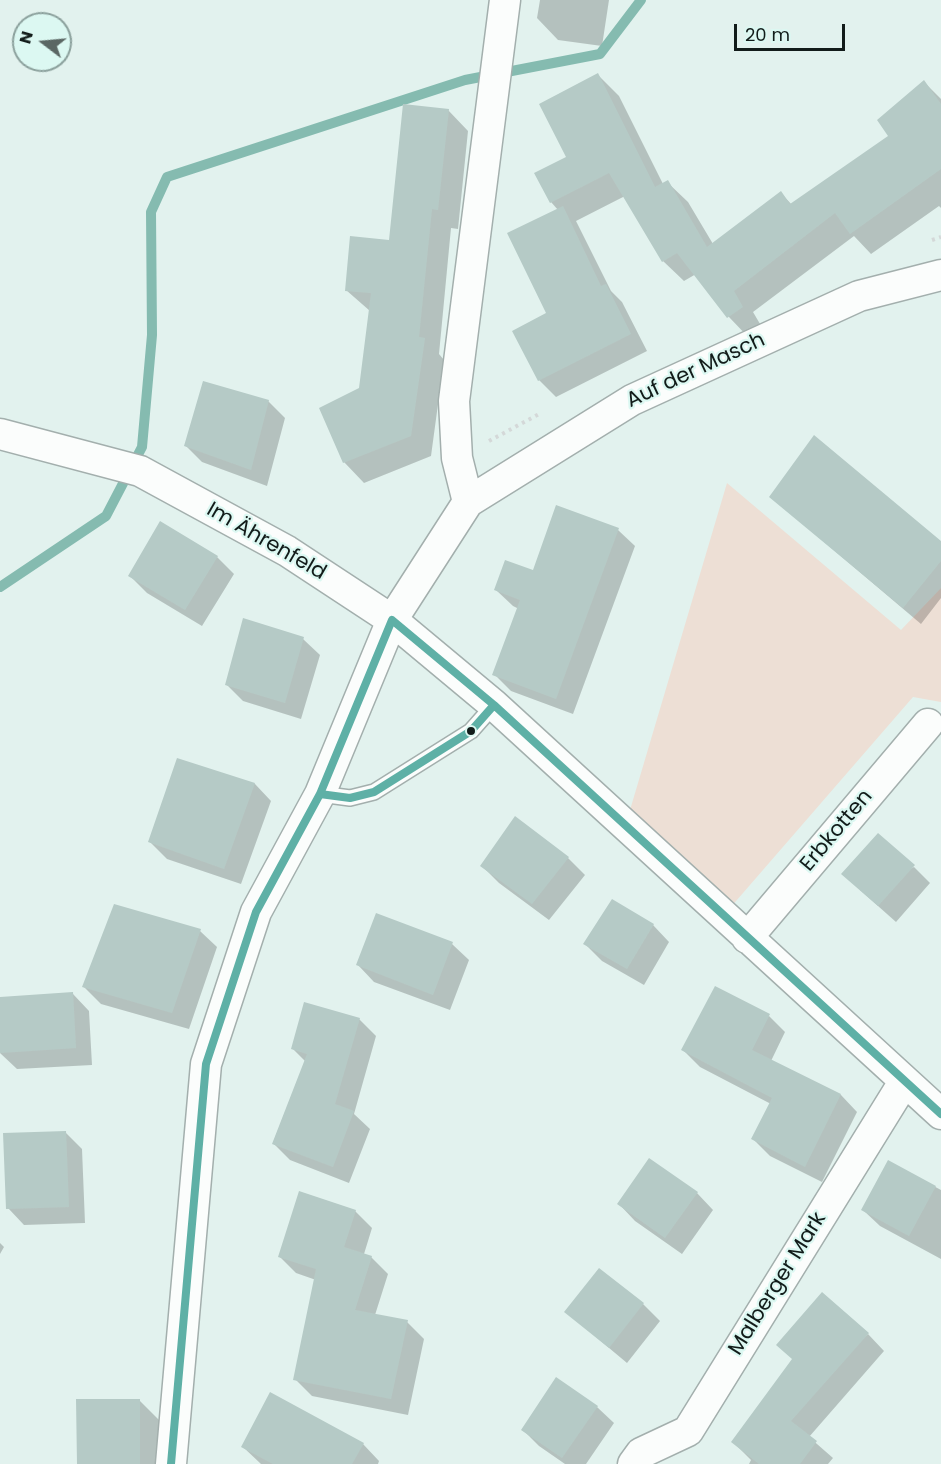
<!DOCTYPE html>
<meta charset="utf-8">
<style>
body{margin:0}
#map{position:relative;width:941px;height:1464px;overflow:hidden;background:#e2f2ee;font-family:Poppins,sans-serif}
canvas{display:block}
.north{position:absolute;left:12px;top:12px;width:60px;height:60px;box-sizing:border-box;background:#dcf8f2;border:2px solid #8ba09c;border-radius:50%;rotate:286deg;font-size:16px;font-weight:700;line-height:24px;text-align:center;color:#121c1a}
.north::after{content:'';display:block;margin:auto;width:21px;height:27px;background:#5b6764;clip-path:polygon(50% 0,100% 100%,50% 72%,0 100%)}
.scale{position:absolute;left:734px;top:24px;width:111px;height:27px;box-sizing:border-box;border:3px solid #121c1a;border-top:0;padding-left:8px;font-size:18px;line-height:21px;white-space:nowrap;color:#121c1a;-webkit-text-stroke:4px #dcf8f2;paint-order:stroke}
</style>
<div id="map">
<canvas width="941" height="1464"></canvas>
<div class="north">N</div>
<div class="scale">20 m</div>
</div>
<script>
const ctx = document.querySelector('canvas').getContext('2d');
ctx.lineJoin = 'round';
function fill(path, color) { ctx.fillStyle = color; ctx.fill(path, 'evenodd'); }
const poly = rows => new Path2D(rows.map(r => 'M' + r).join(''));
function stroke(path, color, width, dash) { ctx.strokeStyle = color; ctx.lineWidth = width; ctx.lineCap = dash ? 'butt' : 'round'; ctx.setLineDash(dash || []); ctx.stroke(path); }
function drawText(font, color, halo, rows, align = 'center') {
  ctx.font = font + ' Poppins,sans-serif'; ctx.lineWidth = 4.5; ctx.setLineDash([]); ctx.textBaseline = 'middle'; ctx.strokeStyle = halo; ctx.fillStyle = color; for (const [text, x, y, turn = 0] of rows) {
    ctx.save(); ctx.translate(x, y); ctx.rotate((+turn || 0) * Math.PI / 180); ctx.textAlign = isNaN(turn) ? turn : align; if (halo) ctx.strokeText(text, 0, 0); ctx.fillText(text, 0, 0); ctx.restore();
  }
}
const green = poly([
 [727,483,901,630,941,588,941,702,913,697,730,908,630,810]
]);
const shadow = poly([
 [540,0,609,0,602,46,558,40,537,18],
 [598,75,619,96,663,184,667,182,688,202,713,244,781,193,792,205,890,136,924,82,941,99,941,208,939,206,871,254,854,236,753,312,763,329,749,338,729,317,696,274,684,281,663,261,625,196,576,221,611,291,622,302,647,351,556,397,539,380,514,331,548,314,558,210,551,202],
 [448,110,468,131,458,229,451,228,439,354,444,360,431,456,364,483,344,462,360,389,370,311,346,290,390,241],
 [268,401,285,418,267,486,202,462,186,446],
 [771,497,941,543,941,598,921,624],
 [161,524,217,557,234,574,202,626,147,593,130,576],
 [618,530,635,546,573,714,511,691,494,674,519,609,513,606,496,590],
 [303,639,320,655,301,719,243,701,226,684],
 [178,760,255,784,271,801,241,884,167,859,150,842],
 [515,819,568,858,585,875,549,920,499,883,482,866],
 [914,867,930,883,896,922,860,890],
 [377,915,452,944,469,960,450,1010,374,982,358,965],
 [653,925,669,942,644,985,602,961,585,944],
 [200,931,217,947,189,1029,101,1004,84,987],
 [73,994,89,1011,92,1065,17,1069,0,1053,0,998],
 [769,1016,785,1032,771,1061,841,1095,857,1112,822,1182,770,1156,753,1139,771,1104,700,1067,683,1050],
 [359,1019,376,1036,354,1114,370,1129,349,1183,290,1160,273,1143,305,1061,293,1049],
 [66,1133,82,1149,85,1223,24,1225,8,1208],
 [889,1162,941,1190,941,1259,880,1226,863,1210],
 [697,1193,713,1210,682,1254,635,1221,619,1204],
 [355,1211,372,1228,364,1254,371,1257,388,1274,375,1315,407,1322,424,1339,408,1415,312,1396,295,1379,316,1280,296,1273,279,1256],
 [0,1243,4,1247,0,1254],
 [643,1304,660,1321,627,1363,566,1312],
 [868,1334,884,1351,809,1437,833,1458,828,1464,749,1464,751,1460,733,1442],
 [139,1400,162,1423,162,1464,78,1464],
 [597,1407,614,1423,586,1464,565,1464,539,1446,523,1430],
 [363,1444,379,1461,378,1464,261,1464,243,1447]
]);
const stream = poly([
 [0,587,106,516,142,447,152,335,151,212,167,177,465,80,600,54,641,0]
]);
const building = poly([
 [598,73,655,187,668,180,707,247,781,191,790,204,888,136,877,120,924,80,941,104,941,169,850,234,835,213,734,291,743,307,727,318,677,253,662,262,609,173,550,203,534,173,566,157,539,104],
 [403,104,449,109,438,210,432,209,419,337,425,338,411,436,343,463,319,408,359,388,371,293,345,291,350,236,389,240],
 [563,206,601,286,606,284,631,334,538,381,512,331,546,313,507,233],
 [203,381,269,400,251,470,184,446],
 [814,435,941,541,941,561,903,608,769,497],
 [556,505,619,528,556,699,492,675,520,600,494,590,505,560,533,570],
 [160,521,218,556,185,610,128,576],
 [243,618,304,637,285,703,225,685],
 [177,758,255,783,224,869,148,842],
 [515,816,569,857,532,904,480,866],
 [878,833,915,865,878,906,841,874],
 [612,899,654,924,627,969,583,944],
 [114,904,201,929,172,1013,82,987],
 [376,913,453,942,433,995,356,965],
 [715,986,770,1014,752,1050,841,1094,805,1167,751,1139,772,1098,681,1050],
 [73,992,76,1048,0,1053,0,997],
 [304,1002,360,1018,335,1104,354,1111,333,1167,272,1144,307,1054,291,1049],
 [66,1131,69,1207,6,1209,3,1133],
 [649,1158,698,1192,665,1238,617,1204],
 [888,1160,936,1186,909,1236,861,1210],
 [299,1191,356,1210,344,1247,372,1256,355,1310,408,1320,391,1399,293,1380,316,1269,278,1257],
 [599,1268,644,1303,609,1348,564,1312],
 [822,1292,869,1333,791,1421,817,1441,800,1464,759,1464,731,1442,792,1359,776,1345],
 [556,1377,598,1406,562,1458,521,1430],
 [270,1392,364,1443,352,1464,273,1464,241,1447],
 [76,1399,140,1399,140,1464,77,1464]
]);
const path = poly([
 [932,240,941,237],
 [489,441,541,413]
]);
const lane = poly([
 [320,794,350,798,374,792,471,731,494,705]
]);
const street = poly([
 [0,434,140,471,287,551,392,620,494,705,941,1114],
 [468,502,457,458,454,401,505,0],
 [747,938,928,724],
 [171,1464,206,1064,256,912,320,794,392,620,468,502,632,400,859,296,941,275],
 [633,1464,641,1453,688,1431,904,1082]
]);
const bus1 = poly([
 [320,794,350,798,374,792,471,731,494,705],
 [171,1464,206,1064,256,912,320,794,392,620,494,705,941,1114]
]);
const markers = [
 [471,731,5,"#121c1a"]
];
const streetNames = [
 ["Auf der Masch",696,371,-25],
 ["Im Ährenfeld",266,542,30],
 ["Erbkotten",837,831,-50],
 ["Malberger Mark",778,1284,-58]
];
fill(green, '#eddfd5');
fill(shadow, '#0003');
stroke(stream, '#85bbb0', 10);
fill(building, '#b5cac6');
stroke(lane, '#a3afad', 18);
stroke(street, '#a3afad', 33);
stroke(path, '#d4d8d8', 4, [3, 4.5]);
stroke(lane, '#fbfdfc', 15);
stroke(street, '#fbfdfc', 30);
stroke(bus1, '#5eb0a6', 8);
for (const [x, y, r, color] of markers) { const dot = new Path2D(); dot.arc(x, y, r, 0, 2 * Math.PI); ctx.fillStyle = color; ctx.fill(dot); stroke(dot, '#dcf8f2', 2); }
drawText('21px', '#121c1a', '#dcf8f2', streetNames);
</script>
